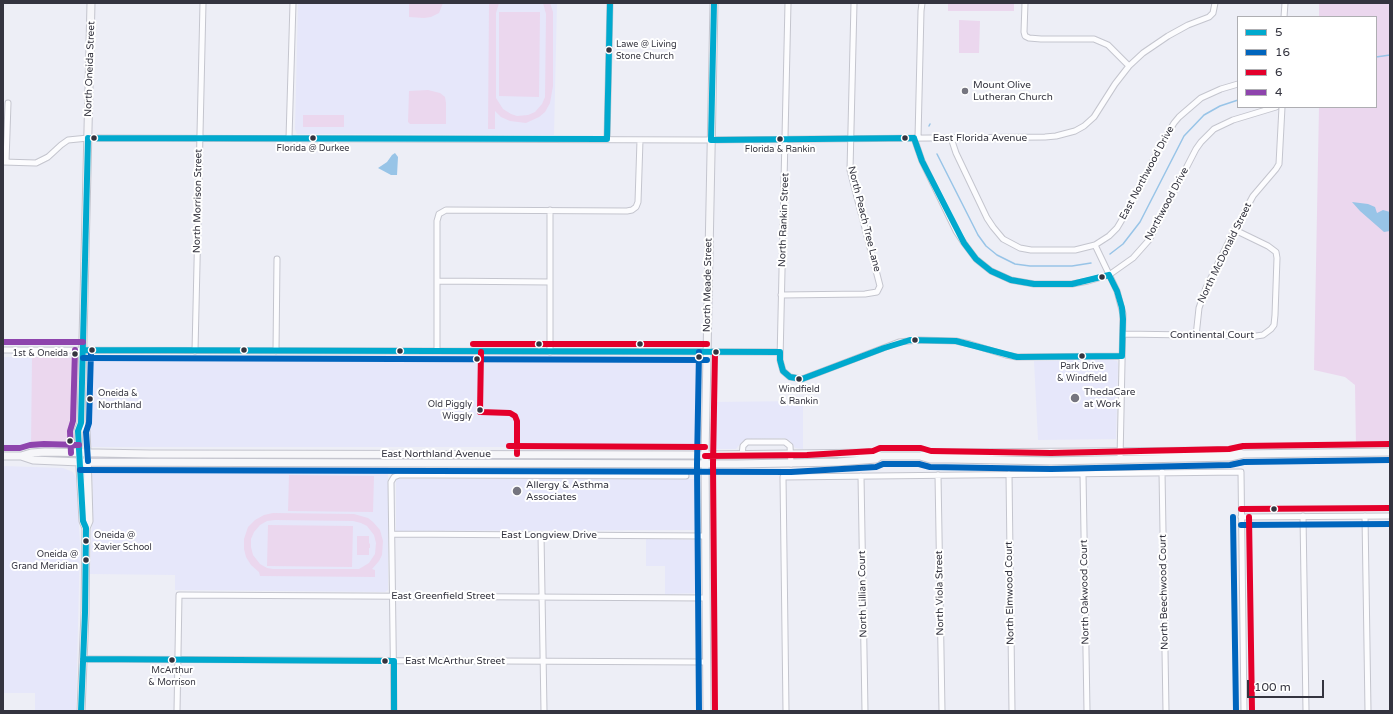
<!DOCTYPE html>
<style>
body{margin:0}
#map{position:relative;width:1393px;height:714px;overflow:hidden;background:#edeef6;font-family:"Varela Round",sans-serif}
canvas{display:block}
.frame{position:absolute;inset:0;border:4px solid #34343f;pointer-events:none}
.legend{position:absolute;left:1237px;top:16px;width:140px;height:92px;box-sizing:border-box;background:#fff;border:1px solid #aeaeb2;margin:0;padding:5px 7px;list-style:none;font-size:12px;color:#34343f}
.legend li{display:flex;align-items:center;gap:8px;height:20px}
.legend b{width:20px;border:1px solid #aeaeb2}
.scale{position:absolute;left:1247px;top:680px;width:77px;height:18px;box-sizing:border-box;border:2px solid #34343f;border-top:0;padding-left:5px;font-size:12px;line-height:14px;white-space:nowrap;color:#34343f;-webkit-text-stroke:3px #fff;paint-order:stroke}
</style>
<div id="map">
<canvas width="1393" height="714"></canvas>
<div class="frame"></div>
<ul class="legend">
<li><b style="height:5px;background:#00a9ce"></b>5</li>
<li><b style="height:5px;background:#0065bd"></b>16</li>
<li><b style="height:5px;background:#e4002b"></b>6</li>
<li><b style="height:5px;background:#8e44ad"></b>4</li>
</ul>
<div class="scale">100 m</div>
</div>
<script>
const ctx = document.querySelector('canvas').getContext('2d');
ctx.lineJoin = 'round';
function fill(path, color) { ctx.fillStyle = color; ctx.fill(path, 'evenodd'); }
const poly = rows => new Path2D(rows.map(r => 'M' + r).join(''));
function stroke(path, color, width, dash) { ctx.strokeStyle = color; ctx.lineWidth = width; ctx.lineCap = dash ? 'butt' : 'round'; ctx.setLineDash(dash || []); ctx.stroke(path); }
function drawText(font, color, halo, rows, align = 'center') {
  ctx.font = font + ' "Varela Round",sans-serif'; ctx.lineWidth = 4; ctx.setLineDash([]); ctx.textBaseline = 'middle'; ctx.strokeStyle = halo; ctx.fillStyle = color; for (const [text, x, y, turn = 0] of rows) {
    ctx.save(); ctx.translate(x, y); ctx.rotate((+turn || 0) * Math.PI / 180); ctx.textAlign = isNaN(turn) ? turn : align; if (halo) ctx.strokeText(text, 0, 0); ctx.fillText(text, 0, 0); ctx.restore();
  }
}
const built = poly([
 [298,3,557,3,554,135,297,134,295,129],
 [540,355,698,357,698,447,90,447,90,357],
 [3,357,76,358,76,400,72,425,72,442,69,447,3,447],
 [1113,360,1117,361,1118,364,1116,439,1038,440,1034,361],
 [803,401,803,449,795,448,789,440,784,438,747,439,742,442,736,449,715,449,711,445,711,402],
 [100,465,224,468,244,466,388,466,388,590,385,592,175,590,175,575,90,574,93,495,92,475,94,469],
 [3,466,63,468,73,472,76,478,80,543,76,711,35,711,35,693,3,693],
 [396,479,696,479,696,530,396,531],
 [646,539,698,540,699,593,665,594,665,566,646,566]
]);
const green = poly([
 [409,3,443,3,439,13,431,17,424,18,409,17],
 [489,3,499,3,496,13,496,98,503,109,511,114,517,116,528,115,535,112,542,104,545,97,546,14,543,3,550,3,553,12,553,86,550,103,545,112,539,117,526,123,510,121,501,117,495,111,495,129,488,129],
 [948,3,1014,3,1014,11,948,11],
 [1319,3,1390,3,1390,446,1356,446,1355,385,1345,377,1314,370,1319,107,1376,107,1376,17,1319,17],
 [499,12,540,12,539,97,499,96],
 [959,20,980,21,979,53,959,53],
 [428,90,440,93,445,97,446,103,446,124,410,124,408,122,409,91],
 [303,115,344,115,344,127,303,127],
 [32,357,76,358,76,400,72,425,72,442,69,447,31,447],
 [289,475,374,476,373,512,288,511],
 [273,513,354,514,368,518,373,522,380,530,383,541,382,555,379,561,372,569,375,570,375,577,260,576,259,572,251,565,246,557,244,549,244,539,248,527,255,520,264,515],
 [275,520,353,521,361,523,367,526,374,535,376,543,375,554,369,563,359,569,273,569,267,568,260,564,253,555,251,547,251,539,254,532,260,525,267,521],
 [268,525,353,526,352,567,267,566],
 [357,536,369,536,369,543,370,544,370,548,369,548,369,555,357,555]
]);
const water = poly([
 [395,153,398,157,397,175,391,175,378,168,387,162,392,155],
 [1352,202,1368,204,1375,207,1377,213,1383,210,1390,212,1390,231,1384,232,1360,211]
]);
const stream = poly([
 [1376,57,1390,55],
 [929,126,930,124],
 [937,154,978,235,986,246,997,255,1015,264,1030,266,1072,266,1091,263],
 [1110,254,1123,244,1140,222,1184,136,1204,115,1220,106,1238,100]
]);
const street = poly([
 [788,3,780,360,783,371,790,377,802,379,899,342,919,340,956,341,970,344,1006,355,1017,357,1122,356],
 [1025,3,1024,32,1025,36,1029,38,1041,39,1094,39,1108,45,1129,66],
 [1284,17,1285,3],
 [289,138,293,3],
 [914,138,922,161,956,231,964,243,976,259,991,271,1011,280,1034,284,1072,284,1088,281,1109,275,1133,258,1149,240,1196,149,1201,142,1214,129,1233,120,1276,107],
 [918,138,921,11,922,3],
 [951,138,956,153,987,218,993,227,1003,239,1020,248,1031,250,1075,250,1095,245,1109,236,1117,228,1126,213,1162,143,1174,123,1179,117,1201,98,1221,89,1238,84],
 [607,139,610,3],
 [3,162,36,163,48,157,61,145,68,140,88,138,703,140,1045,137,1056,136,1075,131,1084,126,1094,117,1115,84,1129,66,1143,53,1168,36,1188,25,1209,17,1213,13,1215,3],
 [6,162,8,103],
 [1095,245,1117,291,1123,314,1120,460],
 [437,281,550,282],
 [781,295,865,294,877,292,880,286,850,170,854,3],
 [1123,334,1256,336,1263,335,1271,329,1274,325,1275,315,1277,258,1276,252,1268,246,1235,230],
 [1196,336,1199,308,1206,288,1231,237,1253,196,1276,169,1279,164,1282,107],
 [3,350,780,352],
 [195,351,203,3],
 [276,351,277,259],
 [437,351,437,221,439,214,446,210,627,211,632,210,636,207,638,202,640,140],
 [550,352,550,210],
 [742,455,743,446,747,442,785,442,790,446,791,464],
 [1162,472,1166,711],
 [1009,474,1012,711],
 [1083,474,1087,711],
 [938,475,942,711],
 [861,476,865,711],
 [1303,516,1306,711],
 [1365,516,1368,711],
 [1241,517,1390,516],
 [392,534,705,536],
 [541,535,544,711],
 [83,659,707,662],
 [177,711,179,595,706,598],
 [394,711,391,482,394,477,399,475,431,475,686,476],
 [786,711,783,477,1241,472,1244,711]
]);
const secondary = poly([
 [81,423,86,431,87,452,89,521,86,528],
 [3,456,21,456,31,453,45,452,150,454,705,455,875,453,880,456],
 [21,456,33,460,80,462,737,464,838,462,876,459,880,456,920,456,930,459,952,459,1051,461,1230,457,1243,454],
 [920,456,930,453,946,453,1229,451,1243,454,1390,452],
 [81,711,85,613,86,528,83,521,78,431,81,423,91,3],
 [707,711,705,455,714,3]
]);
const bus1 = poly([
 [88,138,607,139],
 [914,138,922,161,964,243,976,259,991,271,1011,280,1034,284,1072,284,1109,275],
 [607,139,610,3],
 [711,140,914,138],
 [711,140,714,3],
 [1109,275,1117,291,1122,308,1123,319,1122,356],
 [83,350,780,352],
 [780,352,780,360,783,371,790,377,802,379,884,348,910,340,956,341,1017,357,1122,356],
 [83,659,394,661],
 [394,661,394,711],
 [81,711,85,613,86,528,83,521,78,431,81,423,88,138]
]);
const bus2 = poly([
 [83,358,707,360],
 [88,461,86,432,89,423,91,350],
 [80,470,791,472,876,467,883,464,919,464,930,467,1051,469,1230,465,1244,462,1390,460],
 [1233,517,1236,711],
 [1241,525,1390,524],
 [699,711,697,464,699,352]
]);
const bus3 = poly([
 [473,344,707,344],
 [481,352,480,412,510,413,515,416,517,421,517,454],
 [715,352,713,464,715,711],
 [509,446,705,447],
 [705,456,807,455,873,451,880,448,921,448,931,451,1051,453,1229,449,1243,446,1390,444],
 [1241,509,1390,508],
 [1249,517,1252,711]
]);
const bus4 = poly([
 [3,342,83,342],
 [3,448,20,448,30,445,44,444,79,445],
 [71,453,70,431,73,421,75,350]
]);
const markers = [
 [609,50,3.5,"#34343f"],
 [965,91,4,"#75757f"],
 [94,138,3.5,"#34343f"],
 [313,138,3.5,"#34343f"],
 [905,138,3.5,"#34343f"],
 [780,139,3.5,"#34343f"],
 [1102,277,3.5,"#34343f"],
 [915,340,3.5,"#34343f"],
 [539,344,3.5,"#34343f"],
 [640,344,3.5,"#34343f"],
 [92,350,3.5,"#34343f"],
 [244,350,3.5,"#34343f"],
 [400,351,3.5,"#34343f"],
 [716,352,3.5,"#34343f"],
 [75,354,3.5,"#34343f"],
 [1082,356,3.5,"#34343f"],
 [699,357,3.5,"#34343f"],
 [477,359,3.5,"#34343f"],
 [799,379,3.5,"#34343f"],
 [1075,398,5,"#75757f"],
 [90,399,3.5,"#34343f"],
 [480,410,3.5,"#34343f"],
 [70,441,3.5,"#34343f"],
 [517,491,5,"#75757f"],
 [1274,509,3.5,"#34343f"],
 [86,541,3.5,"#34343f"],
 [86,560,3.5,"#34343f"],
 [172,660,3.5,"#34343f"],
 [385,661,3.5,"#34343f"]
];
const busNames = [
 ["Lawe @ Living",616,45,"left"],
 ["Stone Church",616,57,"left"],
 ["Florida @ Durkee",313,149],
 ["Florida & Rankin",780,150],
 ["1st & Oneida",68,354,"right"],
 ["Park Drive",1082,367],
 ["& Windfield",1082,379],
 ["Windfield",799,390],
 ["& Rankin",799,402],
 ["Oneida &",98,394,"left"],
 ["Northland",98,406,"left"],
 ["Old Piggly",472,405,"right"],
 ["Wiggly",472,417,"right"],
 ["Oneida @",94,536,"left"],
 ["Xavier School",94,548,"left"],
 ["Oneida @",78,555,"right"],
 ["Grand Meridian",78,567,"right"],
 ["McArthur",172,671],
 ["& Morrison",172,683]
];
const streetNames = [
 ["North Oneida Street",90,69,-88],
 ["East Florida Avenue",980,138],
 ["East Northwood Drive",1147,173,-62],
 ["North Morrison Street",198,201,-89],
 ["Northwood Drive",1167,204,-62],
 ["North Peach Tree Lane",864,219,76],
 ["North Rankin Street",784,220,-88],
 ["North McDonald Street",1225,253,-64],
 ["North Meade Street",708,285,-89],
 ["Continental Court",1212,335],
 ["East Northland Avenue",436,454],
 ["East Longview Drive",549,535],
 ["North Oakwood Court",1085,592,-91],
 ["North Beechwood Court",1164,592,-91],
 ["North Viola Street",940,593,-91],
 ["North Elmwood Court",1010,593,-91],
 ["North Lillian Court",863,594,-91],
 ["East Greenfield Street",443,596],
 ["East McArthur Street",455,661]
];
const poiNames = [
 ["Mount Olive",973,85],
 ["Lutheran Church",973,97],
 ["ThedaCare",1084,392],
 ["at Work",1084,404],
 ["Allergy & Asthma",526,485],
 ["Associates",526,497]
];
fill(built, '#e6e7fa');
fill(green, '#ebd7ee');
fill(water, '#98c4e7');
stroke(stream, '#98c4e7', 1.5);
stroke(street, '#c4c5ce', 7);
stroke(secondary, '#c4c5ce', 9);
stroke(street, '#fcfcfe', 5);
stroke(secondary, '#f6f6f9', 7);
stroke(bus1, '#00a9ce', 6);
stroke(bus2, '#0065bd', 6);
stroke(bus3, '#e4002b', 6);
stroke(bus4, '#8e44ad', 6);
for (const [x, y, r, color] of markers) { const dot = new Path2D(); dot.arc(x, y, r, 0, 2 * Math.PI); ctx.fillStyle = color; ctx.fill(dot); stroke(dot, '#fff', 1.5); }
drawText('9px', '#34343f', '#fff', busNames);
drawText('10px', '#34343f', '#fff', streetNames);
drawText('10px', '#34343f', '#fff', poiNames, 'left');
</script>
